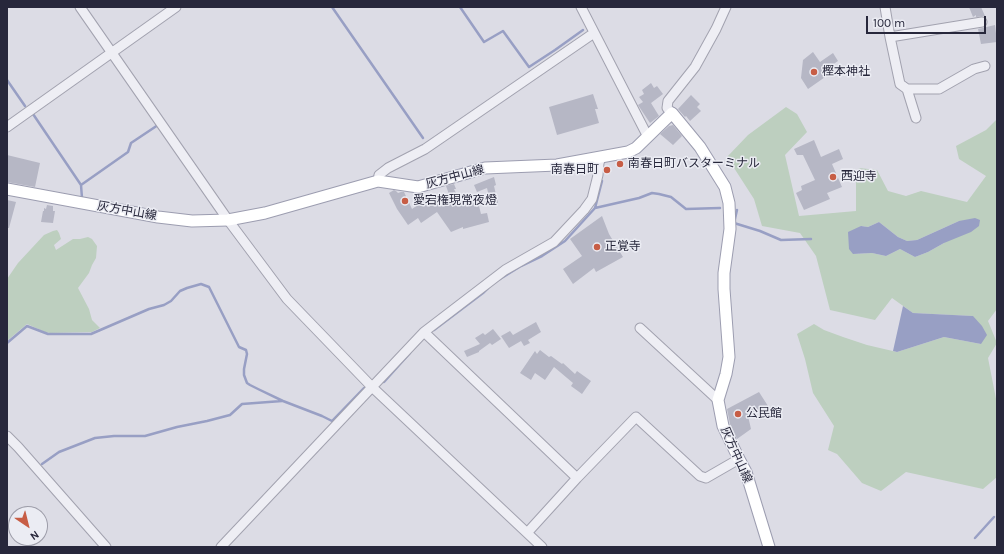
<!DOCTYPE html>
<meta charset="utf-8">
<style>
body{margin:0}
#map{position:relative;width:1004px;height:554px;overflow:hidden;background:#dcdce5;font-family:Karla,sans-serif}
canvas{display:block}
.frame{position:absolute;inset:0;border:8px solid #27273b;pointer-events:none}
.north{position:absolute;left:8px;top:506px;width:40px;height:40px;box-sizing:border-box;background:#ebecf3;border:1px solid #9d9da9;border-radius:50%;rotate:145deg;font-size:11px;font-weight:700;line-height:16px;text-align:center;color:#27273b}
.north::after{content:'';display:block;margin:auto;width:14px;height:18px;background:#c75d45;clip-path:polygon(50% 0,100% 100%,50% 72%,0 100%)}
.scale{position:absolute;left:866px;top:16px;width:120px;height:18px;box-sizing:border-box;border:2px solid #27273b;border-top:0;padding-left:5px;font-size:12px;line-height:14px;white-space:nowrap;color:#27273b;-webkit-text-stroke:3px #ebecf3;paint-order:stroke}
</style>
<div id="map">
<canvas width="1004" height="554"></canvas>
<div class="frame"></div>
<div class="north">N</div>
<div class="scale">100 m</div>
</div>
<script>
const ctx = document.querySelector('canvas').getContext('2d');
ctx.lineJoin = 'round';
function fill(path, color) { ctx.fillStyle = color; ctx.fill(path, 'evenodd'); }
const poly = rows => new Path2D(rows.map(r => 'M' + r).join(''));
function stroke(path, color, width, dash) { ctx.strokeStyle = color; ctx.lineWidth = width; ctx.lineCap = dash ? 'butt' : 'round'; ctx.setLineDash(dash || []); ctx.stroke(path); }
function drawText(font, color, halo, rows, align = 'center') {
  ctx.font = font + ' Karla,"Noto Sans JP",sans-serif'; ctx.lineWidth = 3; ctx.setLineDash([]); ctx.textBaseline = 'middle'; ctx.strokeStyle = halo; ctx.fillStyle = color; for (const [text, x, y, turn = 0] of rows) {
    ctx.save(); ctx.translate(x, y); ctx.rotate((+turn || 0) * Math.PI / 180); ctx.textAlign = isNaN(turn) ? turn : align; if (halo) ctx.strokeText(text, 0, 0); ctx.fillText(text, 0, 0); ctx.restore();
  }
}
const green = poly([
 [786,107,797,114,807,132,785,155,799,216,856,211,856,182,859,168,877,170,888,191,906,196,921,191,967,202,986,176,959,159,956,146,986,130,997,119,997,309,988,321,997,343,988,358,997,404,997,477,983,489,906,472,881,491,862,483,837,454,828,450,834,426,813,393,805,359,797,334,814,324,824,330,843,337,867,345,897,352,944,337,981,344,972,316,913,313,892,298,875,320,830,310,816,256,800,233,762,226,754,199,727,157,748,135],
 [959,221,944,243,928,252,915,257,900,249,886,256,872,253,853,254,861,226,868,227,879,222,898,237,907,241,917,240],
 [57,230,59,233,61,239,54,245,56,250,73,239,80,239,88,237,92,239,97,246,96,258,92,265,89,273,78,288,89,309,92,320,100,328,92,332,50,333,45,332,27,324,7,341,7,279,18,263,44,235,53,231]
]);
const water = poly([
 [975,218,980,220,979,226,971,232,944,243,928,252,915,257,900,249,886,256,872,253,853,254,849,249,848,232,861,226,868,227,879,222,898,237,907,241,917,240,959,221],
 [903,306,913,313,973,316,982,326,987,335,981,344,944,337,897,352,893,351]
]);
const stream = poly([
 [332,7,423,138],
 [460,7,484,42,503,31,529,67,555,50,583,30],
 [7,80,25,106],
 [33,114,81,185,82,198],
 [81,185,128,152,131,143,158,125],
 [595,208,639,198,652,193,659,194,671,197,686,209,720,208],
 [737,210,734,223,760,231,781,240,811,239],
 [500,279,521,266,542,256,565,241,595,208,602,181],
 [434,330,483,293,488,288],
 [7,343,27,326,48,334,91,334,149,309,164,305,171,301,180,291,187,288,201,284,209,287,239,347,246,350,247,354,244,369,244,375,247,383,250,385,258,389,283,401,322,416,332,421,364,388],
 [384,382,410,353],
 [42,464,59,452,95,438,114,436,145,436,177,427,207,421,230,415,242,404,282,401],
 [975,538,994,517]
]);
const building = poly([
 [969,7,981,7,985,16,976,17,976,15,973,17],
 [995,25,997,42,981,44,978,29],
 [813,52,820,62,833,53,838,61,825,70,828,75,808,89,801,78,803,60],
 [651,83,654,88,657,86,663,94,651,103,659,116,650,123,638,105,643,102,639,97,644,94,642,90],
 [593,94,598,109,595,109,599,123,557,135,549,107],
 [691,95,700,104,697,107,701,111,690,121,686,116,685,117,678,109],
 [673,125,682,136,673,145,660,134,669,126],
 [814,140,821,157,839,149,843,159,832,164,842,187,827,193,830,199,804,210,796,193,802,190,801,186,815,180,803,155,797,155,794,149],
 [7,155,40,163,35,187,7,182],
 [494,177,496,185,494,186,498,203,491,205,487,188,477,192,474,185],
 [454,184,456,189,454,189,462,205,475,202,476,207,479,206,481,214,487,213,489,222,463,229,463,227,451,232,437,212,421,223,418,218,408,225,397,209,389,193,394,190,396,191,398,193,401,192,404,192,412,209,434,194,439,204,450,197,446,186],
 [7,200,16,202,9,228,7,228],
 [47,205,53,206,53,211,55,211,53,223,41,222,43,211,44,211,44,208,46,209],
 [602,216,609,234,623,257,596,272,594,268,573,284,563,269,582,256,570,239],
 [536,322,541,332,528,340,530,343,524,346,521,341,509,348,501,336,510,331,513,335],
 [493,329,501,339,492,345,490,343,479,351,479,352,467,357,464,351,480,344,475,338,483,333,485,335],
 [540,350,549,357,551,356,562,364,563,363,575,374,577,371,591,381,582,394,571,386,573,383,554,367,545,380,535,373,531,380,520,373,535,351,537,354],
 [759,392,768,406,748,416,751,429,737,439,730,424,727,409]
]);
const minor = poly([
 [80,7,228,220,287,299,372,387,542,547],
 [581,7,648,137],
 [885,7,890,37,900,84,907,89,939,89,974,69,985,66],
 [890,37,982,22],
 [907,89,916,118],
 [672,113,667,108,668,101,695,67,716,29,726,7],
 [7,127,176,7],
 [378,181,379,175,388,168,425,149,594,33],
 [640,328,718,400],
 [424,332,577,478],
 [7,436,18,447,106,547],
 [527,533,577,478,636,417,700,476,706,478,739,459],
 [221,547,424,332,505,270,554,242,584,210,592,199,598,175,599,163,601,157]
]);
const major = poly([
 [7,189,158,217,192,221,228,220,265,213,378,181,418,187,485,168,557,165,628,152,636,148,672,113,700,147,725,187,729,203,730,229,724,273,724,289,729,357,726,374,718,400,723,426,739,459,746,472,769,547]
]);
const markers = [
 [814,72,4,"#c75d45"],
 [620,164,4,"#c75d45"],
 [607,170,4,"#c75d45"],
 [833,177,4,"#c75d45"],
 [405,201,4,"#c75d45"],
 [597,247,4,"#c75d45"],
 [738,414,4,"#c75d45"]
];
const poiNames = [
 ["樫本神社",822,72],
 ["南春日町バスターミナル",628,164],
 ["南春日町",599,170,"right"],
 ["西迎寺",841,177],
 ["愛宕権現常夜燈",413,201],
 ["正覚寺",605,247],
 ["公民館",746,414]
];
const streetNames = [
 ["灰方中山線",455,177,-15],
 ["灰方中山線",127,211,10],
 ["灰方中山線",736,455,66]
];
fill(green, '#bdcfbf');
fill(water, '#989fc4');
stroke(stream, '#989fc4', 2.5);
fill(building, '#b6b7c5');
stroke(minor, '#a2a2af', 11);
stroke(major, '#9c9db0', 13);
stroke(minor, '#eeeef4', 9);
stroke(major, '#fff', 11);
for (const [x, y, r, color] of markers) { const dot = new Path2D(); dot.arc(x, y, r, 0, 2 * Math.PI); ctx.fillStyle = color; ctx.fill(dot); stroke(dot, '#ebecf3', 1.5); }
drawText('12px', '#27273b', '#ebecf3', poiNames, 'left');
drawText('12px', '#27273b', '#ebecf3', streetNames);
</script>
